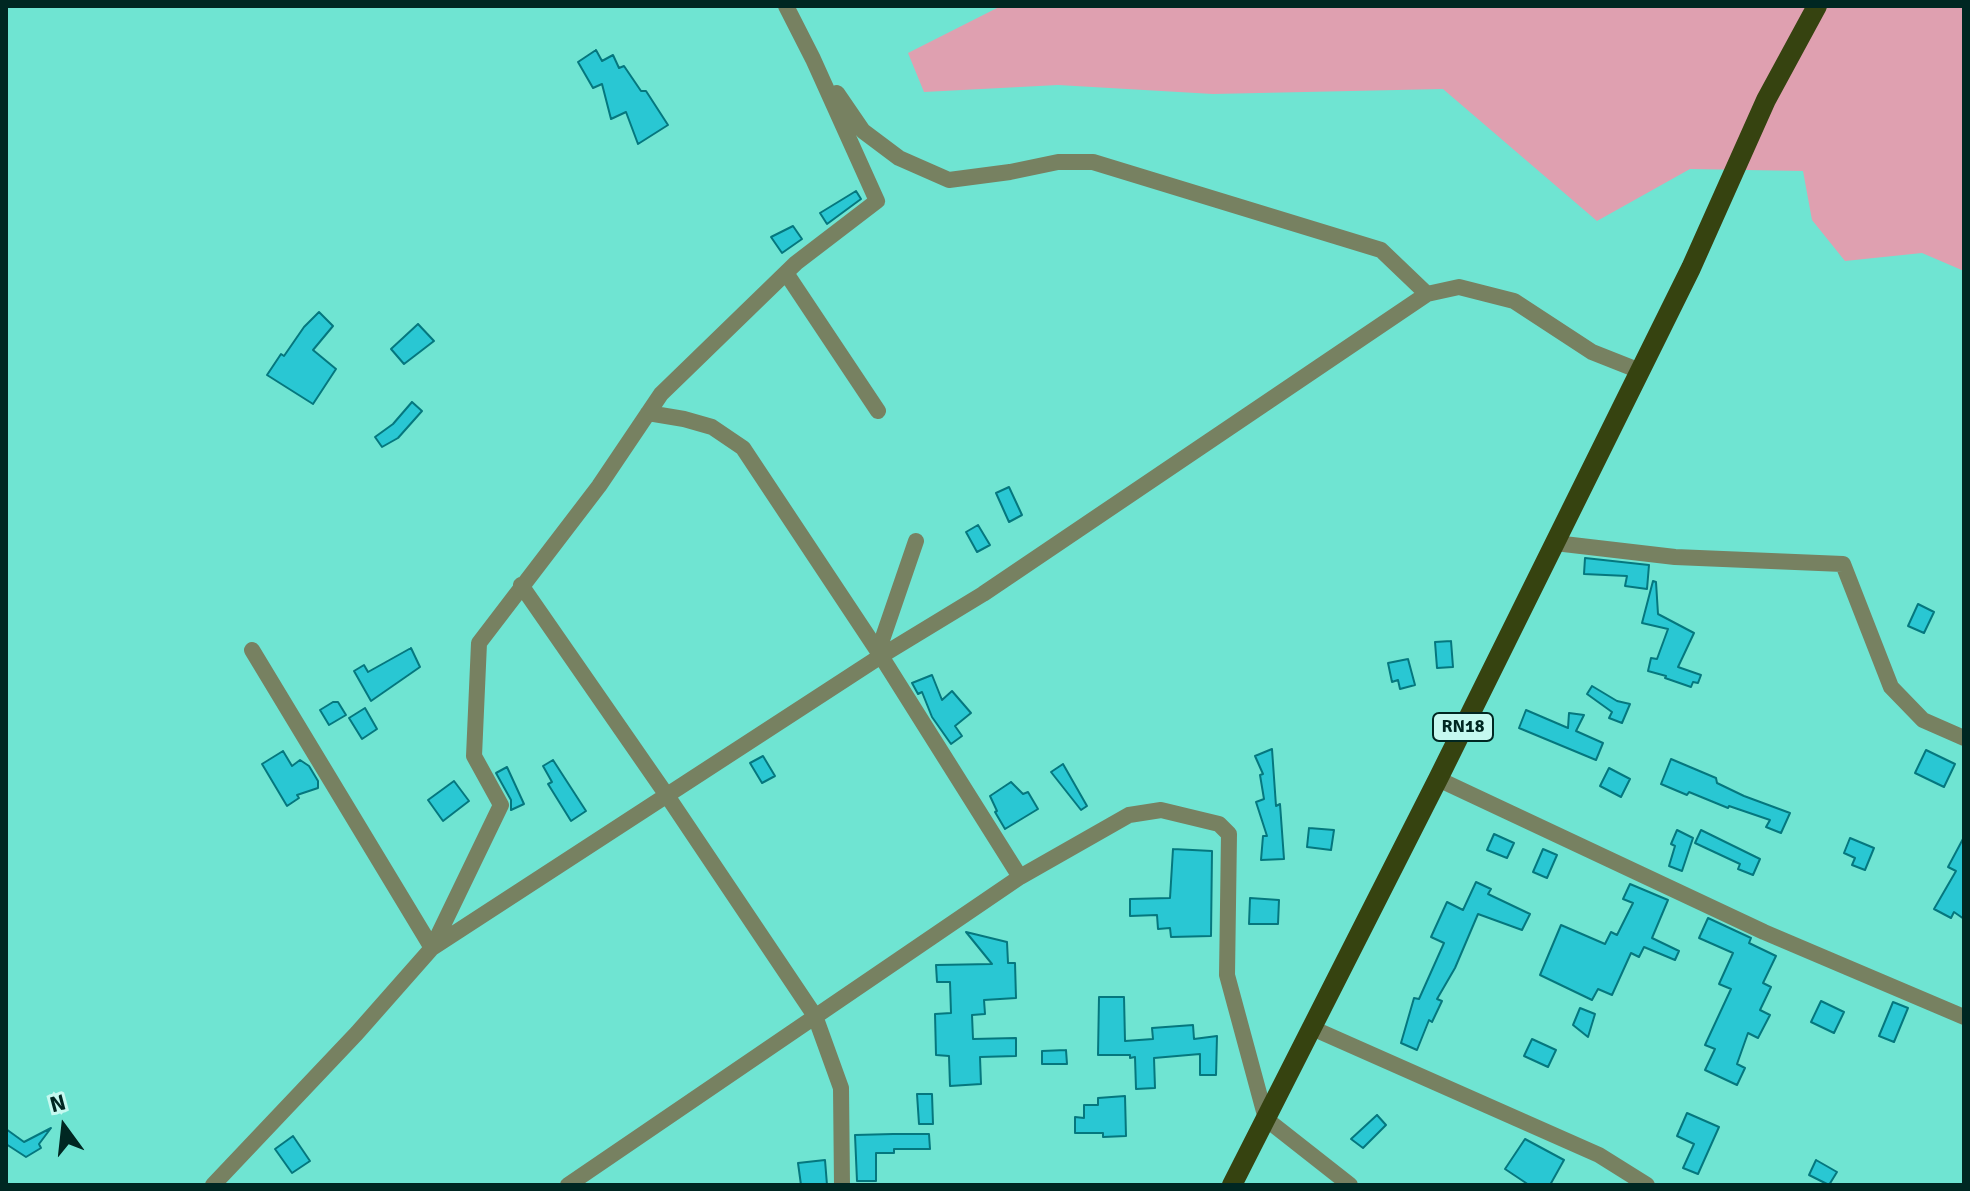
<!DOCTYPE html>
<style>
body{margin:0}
#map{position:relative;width:1970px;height:1191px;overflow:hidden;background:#6fe4d2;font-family:Signika,sans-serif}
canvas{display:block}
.frame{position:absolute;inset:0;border:8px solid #002722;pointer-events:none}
.north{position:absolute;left:24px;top:1087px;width:80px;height:80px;-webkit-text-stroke:6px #c5f9f0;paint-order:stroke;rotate:345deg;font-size:22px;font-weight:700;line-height:32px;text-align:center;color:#002722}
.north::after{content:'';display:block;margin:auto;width:28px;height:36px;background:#002722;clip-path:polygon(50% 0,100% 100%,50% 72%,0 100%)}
</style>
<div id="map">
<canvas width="1970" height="1191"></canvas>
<div class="frame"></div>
<div class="north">N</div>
</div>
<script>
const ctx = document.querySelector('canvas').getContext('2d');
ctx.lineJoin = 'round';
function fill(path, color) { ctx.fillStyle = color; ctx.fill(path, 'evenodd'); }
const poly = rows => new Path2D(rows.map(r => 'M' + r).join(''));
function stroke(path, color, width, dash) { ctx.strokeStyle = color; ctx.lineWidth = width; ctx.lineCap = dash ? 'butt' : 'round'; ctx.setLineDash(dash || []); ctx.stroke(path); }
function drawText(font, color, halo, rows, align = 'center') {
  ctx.font = font + ' Signika,sans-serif'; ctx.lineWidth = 7; ctx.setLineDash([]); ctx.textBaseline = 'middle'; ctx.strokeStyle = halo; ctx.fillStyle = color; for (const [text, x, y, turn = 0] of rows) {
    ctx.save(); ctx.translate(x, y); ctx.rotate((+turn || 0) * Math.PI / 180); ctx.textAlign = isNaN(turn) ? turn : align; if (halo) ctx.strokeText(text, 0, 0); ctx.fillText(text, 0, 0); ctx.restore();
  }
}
const green = poly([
 [1001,6,1964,6,1964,271,1922,253,1845,261,1812,220,1803,171,1690,169,1597,221,1443,89,1213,94,1058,85,924,92,908,53]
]);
const building = poly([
 [596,50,602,61,613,55,619,68,624,66,641,91,646,91,668,125,638,144,626,112,611,119,602,84,593,88,578,62,596,50],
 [856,191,861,199,827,224,820,213,856,191],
 [793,226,802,239,782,253,771,237,793,226],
 [319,312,333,326,313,350,336,369,313,404,267,375,281,354,284,356,304,327,319,312],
 [418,324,434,341,404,364,391,349,418,324],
 [412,402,422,411,398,438,382,447,375,437,393,424,412,402],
 [1009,487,1022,515,1009,522,996,493,1009,487],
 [978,525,990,545,977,552,966,532,978,525],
 [1585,558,1649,565,1647,589,1625,586,1627,576,1584,574,1585,558],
 [1653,581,1656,582,1658,614,1694,633,1678,667,1701,675,1698,683,1693,682,1691,687,1665,678,1666,676,1648,671,1651,658,1657,659,1668,629,1642,623,1653,581],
 [1918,604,1934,612,1924,633,1908,626,1918,604],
 [1451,641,1453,667,1437,668,1435,642,1451,641],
 [411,648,420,667,371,701,354,671,364,665,368,672,411,648],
 [1408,659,1415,685,1400,689,1398,680,1392,682,1388,663,1408,659],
 [932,675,942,700,952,691,971,713,955,726,962,736,951,744,932,717,922,692,918,694,912,683,932,675],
 [1592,686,1617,701,1630,704,1622,723,1609,718,1612,712,1587,694,1592,686],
 [333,702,338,702,346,715,329,725,320,710,333,702],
 [365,708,377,729,362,739,349,718,365,708],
 [1526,710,1568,728,1569,713,1584,715,1576,731,1603,743,1596,760,1519,728,1526,710],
 [1272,749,1276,806,1280,804,1284,859,1261,860,1263,836,1267,836,1256,802,1264,799,1260,775,1263,774,1255,756,1272,749],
 [1926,750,1955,764,1944,787,1915,773,1926,750],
 [283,751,292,766,300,760,309,766,318,781,318,788,297,795,299,798,287,806,262,764,283,751],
 [763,756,775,776,762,783,750,763,763,756],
 [1671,759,1716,778,1717,783,1744,796,1790,813,1781,833,1766,827,1770,820,1729,806,1728,808,1689,792,1687,795,1661,784,1671,759],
 [553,760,586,811,571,821,548,784,552,782,543,766,553,760],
 [1063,764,1087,806,1081,810,1051,772,1063,764],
 [507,767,524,804,511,810,511,800,496,773,507,767],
 [1609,768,1630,779,1621,797,1600,786,1609,768],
 [454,781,469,801,443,821,428,800,454,781],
 [1011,782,1023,794,1028,792,1038,809,1005,829,995,812,997,811,990,796,1011,782],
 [1309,828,1334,830,1331,850,1307,847,1309,828],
 [1677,830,1693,838,1682,871,1669,866,1675,846,1671,844,1677,830],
 [1701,830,1760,859,1753,875,1738,869,1740,864,1695,843,1701,830],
 [1494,834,1514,843,1507,858,1487,850,1494,834],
 [1964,837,1964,919,1954,912,1951,918,1934,909,1956,871,1948,867,1964,837],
 [1850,838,1874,848,1865,870,1852,865,1855,858,1844,853,1850,838],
 [1173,849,1212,851,1211,936,1171,937,1170,928,1158,929,1157,915,1130,916,1130,899,1170,898,1173,849],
 [1543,849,1557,855,1547,878,1533,872,1543,849],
 [1476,882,1491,889,1488,894,1530,914,1522,930,1478,914,1455,968,1437,999,1442,1001,1432,1022,1429,1020,1417,1050,1401,1043,1414,998,1419,999,1444,943,1431,937,1447,902,1463,910,1476,882],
 [1630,884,1668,900,1652,938,1679,951,1675,960,1644,947,1639,957,1631,953,1612,995,1598,989,1592,1000,1540,975,1561,925,1605,944,1611,932,1617,935,1633,903,1623,899,1630,884],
 [1250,898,1279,900,1278,924,1249,924,1250,898],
 [1708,918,1751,938,1749,943,1776,956,1763,983,1771,987,1760,1010,1770,1015,1758,1038,1748,1033,1737,1064,1745,1068,1737,1085,1705,1070,1715,1049,1705,1045,1731,989,1719,984,1733,953,1699,938,1708,918],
 [966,932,1007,942,1008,963,1015,963,1016,998,984,1000,985,1014,972,1015,973,1039,1016,1038,1016,1056,980,1057,981,1084,950,1086,949,1056,936,1055,935,1014,951,1013,950,982,937,982,936,965,992,964,966,932],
 [1099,997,1124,997,1125,1041,1153,1039,1152,1028,1193,1025,1194,1039,1217,1036,1216,1075,1200,1075,1200,1054,1154,1058,1155,1088,1136,1089,1135,1057,1130,1058,1130,1055,1098,1055,1099,997],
 [1821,1001,1844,1012,1834,1033,1811,1022,1821,1001],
 [1893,1002,1908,1008,1894,1042,1879,1036,1893,1002],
 [1580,1008,1595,1014,1588,1037,1573,1025,1580,1008],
 [1532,1039,1556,1050,1548,1067,1524,1056,1532,1039],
 [1066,1050,1067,1064,1042,1064,1042,1051,1066,1050],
 [917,1094,932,1094,933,1124,919,1124,917,1094],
 [1125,1096,1126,1136,1103,1137,1103,1133,1075,1133,1075,1117,1084,1118,1084,1105,1098,1105,1098,1098,1125,1096],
 [1687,1113,1719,1127,1698,1174,1683,1168,1694,1144,1677,1136,1687,1113],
 [1377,1115,1386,1125,1363,1148,1351,1139,1377,1115],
 [51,1128,39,1144,41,1148,26,1157,6,1144,6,1129,24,1142,51,1128],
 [893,1134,929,1134,930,1149,894,1149,894,1153,876,1153,876,1181,857,1181,855,1135,893,1134],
 [293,1136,310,1161,292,1173,275,1149,293,1136],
 [1525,1139,1564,1160,1550,1185,1529,1185,1505,1169,1525,1139],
 [825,1160,827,1185,801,1185,798,1163,825,1160],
 [1816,1160,1837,1172,1829,1185,1809,1175,1816,1160]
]);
const minor = poly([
 [837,93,863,131,899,158,949,180,1010,172,1058,162,1093,162,1381,250,1427,294,1459,287,1514,301,1592,352,1640,371],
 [786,273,878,411],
 [648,413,684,419,712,427,743,448,881,656,1020,877],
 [1555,543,1675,557,1843,564,1891,687,1923,720,1964,738],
 [521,585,668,797,815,1016,841,1088,842,1185],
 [252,650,432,948,881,656,983,594,1427,294],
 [881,656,881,643,916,541],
 [1438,779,1764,932,1964,1017],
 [1312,1028,1599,1155,1647,1185],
 [213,1185,357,1033,432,948,501,805,474,756,479,643,599,486,661,394,796,263,877,201,813,59,786,6],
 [568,1185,1020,877,1129,815,1161,810,1219,824,1229,834,1227,975,1266,1119,1350,1185]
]);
const primary = poly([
 [1232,1185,1438,779,1691,268,1766,100,1817,6]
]);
const shields = [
 [1463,727,60]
];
const shieldNames = [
 ["RN18",1463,727]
];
fill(green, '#dfa0b0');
fill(building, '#29c7d3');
stroke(building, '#05777e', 2);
stroke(minor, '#778161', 16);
stroke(primary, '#364310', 20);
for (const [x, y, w] of shields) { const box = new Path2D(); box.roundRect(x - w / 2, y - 14, w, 28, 6); ctx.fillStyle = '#c5f9f0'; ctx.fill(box); stroke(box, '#002722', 2); }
drawText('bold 18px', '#002722', null, shieldNames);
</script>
